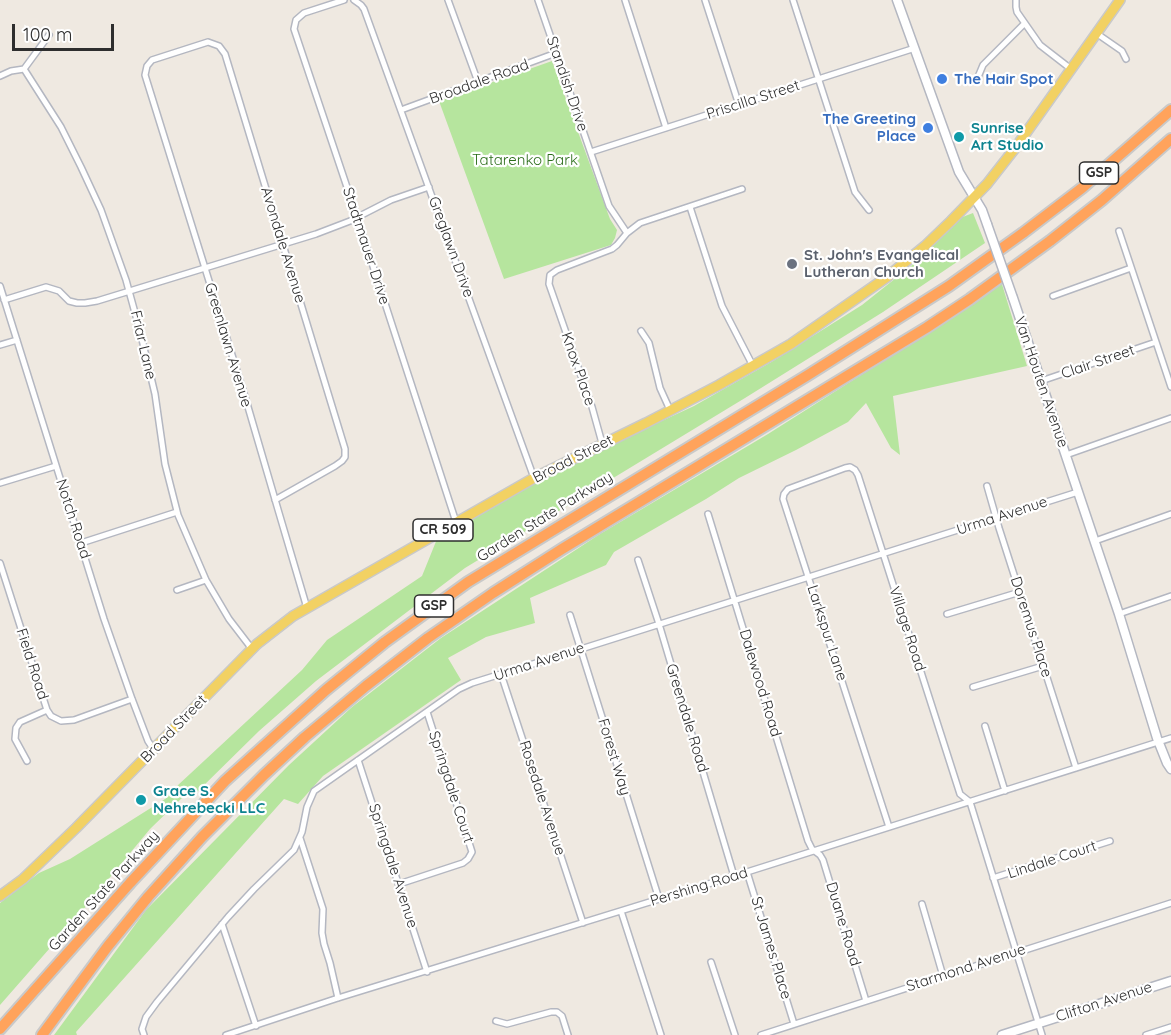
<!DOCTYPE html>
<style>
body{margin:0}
#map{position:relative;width:1171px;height:1035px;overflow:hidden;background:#efe9e1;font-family:Quicksand,sans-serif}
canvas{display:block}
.scale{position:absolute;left:12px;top:24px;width:102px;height:27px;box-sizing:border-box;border:3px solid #2e2e2e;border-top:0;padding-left:8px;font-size:18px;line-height:21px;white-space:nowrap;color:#2e2e2e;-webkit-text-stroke:4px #fff;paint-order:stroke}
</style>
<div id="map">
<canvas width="1171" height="1035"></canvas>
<div class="scale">100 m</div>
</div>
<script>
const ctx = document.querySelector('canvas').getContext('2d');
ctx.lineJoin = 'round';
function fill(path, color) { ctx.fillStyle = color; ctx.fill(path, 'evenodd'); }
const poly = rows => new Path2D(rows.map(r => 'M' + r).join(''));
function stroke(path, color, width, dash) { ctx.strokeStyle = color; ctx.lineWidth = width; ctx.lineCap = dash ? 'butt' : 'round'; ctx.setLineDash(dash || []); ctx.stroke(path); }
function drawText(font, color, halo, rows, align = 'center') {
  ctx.font = font + ' Quicksand,sans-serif'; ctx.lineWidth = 4.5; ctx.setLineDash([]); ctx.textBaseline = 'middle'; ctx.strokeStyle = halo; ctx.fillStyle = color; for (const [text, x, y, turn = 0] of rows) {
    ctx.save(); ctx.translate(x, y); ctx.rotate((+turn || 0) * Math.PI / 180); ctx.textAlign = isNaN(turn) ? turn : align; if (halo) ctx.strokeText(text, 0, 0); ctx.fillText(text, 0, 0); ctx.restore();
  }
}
const green = poly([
 [552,61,610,219,617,230,615,238,611,245,504,279,439,101],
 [973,213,985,243,883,312,745,398,465,568,316,681,259,731,194,795,184,796,150,829,78,916,0,1005,0,903,39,873,70,859,165,799,177,786,302,670,327,640,422,576,437,539,509,497,582,458,694,406,773,361,862,305,911,266,960,218],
 [1001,281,1027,366,893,396,900,455,891,448,866,403,848,422,796,450,739,478,706,499,614,552,606,565,530,598,535,623,486,637,448,658,461,680,323,776,298,804,284,799,76,1032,77,1035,54,1035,146,910,289,765,352,707,441,638,600,534,768,434,921,337]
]);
const street = poly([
 [344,0,304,13,296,20,294,29,357,217,456,522],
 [354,0,361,5,364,9,534,478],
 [448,0,478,82],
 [538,0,609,206,627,233],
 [625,0,666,128],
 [705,0,739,105],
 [793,0,855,192,869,210],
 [1016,0,1016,7,1017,12,1040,45,1071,69],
 [1096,33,1122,51,1126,59],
 [24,69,61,127,81,167,101,210,126,280,140,331,155,394,165,464,178,515,206,580,229,619,252,649],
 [24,69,49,35],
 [0,76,11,71,24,69],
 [978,77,983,65,1024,24],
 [401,110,556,53],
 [591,152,915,48],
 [690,207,722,306,753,366],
 [1119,231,1171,387],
 [0,286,104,619,132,699,148,741,154,750],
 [1053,296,1131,268],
 [4,300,46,287,59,291,69,301,77,303,85,303,97,301,316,234,350,221,391,200,429,187],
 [641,331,649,343,660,388,670,410],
 [0,345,17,340],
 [1041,381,1156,342],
 [602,443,592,407,549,284,550,275,557,270,612,249,617,245,627,233,640,223,742,189],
 [1066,455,1171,418],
 [0,483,56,466],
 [987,486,999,528,1076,768],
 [275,500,335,466,342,461,345,457,345,449,225,54,219,46,208,42,152,60,147,66,145,75,246,400,279,513,307,608],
 [708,514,808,841,812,849,820,855,823,860,866,1001],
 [1095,541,1171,514],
 [81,543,177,512],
 [638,560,659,624,734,876],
 [0,563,47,710,51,716,61,721,74,720,132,699],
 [177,590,206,580],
 [947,614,1020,592],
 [1119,614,1171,596],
 [570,615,659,899],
 [501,674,583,923],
 [973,687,1043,666],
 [985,726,1005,791],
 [358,760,427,972],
 [27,761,15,739,16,728,20,722,47,710],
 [889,827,783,499,784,494,788,489,845,468,850,467,855,470,858,475,960,794,970,802,1042,1035],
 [300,838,323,909,322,933,324,944,330,963,338,998],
 [747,872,794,1024],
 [993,878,1110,841],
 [399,884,463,863,468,859,472,852,427,712],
 [922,904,943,976],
 [621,911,661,1035],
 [222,924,256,1026],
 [711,962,735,1035],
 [496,1021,507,1024,551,1012,557,1012,562,1016,568,1035],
 [144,1035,142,1029,146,1017,157,1002,228,917,254,889,294,850,302,832,307,807,314,791,459,689,472,683,581,649,1078,492],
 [226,1035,338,998,747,872,1171,738],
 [761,1035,1171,903],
 [1146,1035,1171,1027]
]);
const secondary = poly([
 [897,0,959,172,982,210,987,224],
 [1013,298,1119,614,1157,738,1167,763,1171,769],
 [1002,1035,1171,981]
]);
const primary = poly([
 [0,896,23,879,76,828,257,644,293,616,534,478,646,423,719,385,791,344,887,277,925,246,951,221,987,184,1016,147,1120,0]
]);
const highway = poly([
 [0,1029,130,883,225,781,326,690,385,642,468,582,808,375,949,286,1023,233,1082,188,1171,110],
 [42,1035,108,946,148,897,202,837,264,775,305,737,366,686,428,638,493,593,562,549,926,328,970,299,1050,241,1102,200,1171,139]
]);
const secondaryBridge = poly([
 [987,224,1013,298]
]);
const markers = [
 [942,79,6,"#3f7fe0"],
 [928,128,6,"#3f7fe0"],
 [959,137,6,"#0f9aa8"],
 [792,264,6,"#6b7280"],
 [141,800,6,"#0f9aa8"]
];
const shields = [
 [1099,173,39],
 [443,530,60],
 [434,606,39]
];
const shieldNames = [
 ["GSP",1099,173],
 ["CR 509",443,530],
 ["GSP",434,606]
];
const shopNames = [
 ["The Hair Spot",954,79],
 ["The Greeting",916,119,"right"],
 ["Place",916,136,"right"]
];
const streetNames = [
 ["Broadale Road",479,82,-20],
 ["Standish Drive",567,84,71],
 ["Priscilla Street",753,100,-18],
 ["Avondale Avenue",283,245,73],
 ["Stadtmauer Drive",366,246,72],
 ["Greglawn Drive",451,247,70],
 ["Friar Lane",143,345,77],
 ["Greenlawn Avenue",228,345,73],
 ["Clair Street",1098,362,-19],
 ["Knox Place",578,369,71],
 ["Van Houten Avenue",1041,382,71],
 ["Broad Street",573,459,-27],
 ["Urma Avenue",1002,516,-18],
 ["Garden State Parkway",545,517,-32],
 ["Notch Road",73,519,72],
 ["Doremus Place",1031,627,72],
 ["Village Road",907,629,72],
 ["Larkspur Lane",827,633,72],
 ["Urma Avenue",539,662,-18],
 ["Field Road",32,664,72],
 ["Dalewood Road",760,683,73],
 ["Greendale Road",687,718,73],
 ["Broad Street",174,729,-46],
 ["Forest Way",614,757,73],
 ["Springdale Court",451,787,72],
 ["Rosedale Avenue",542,798,72],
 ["Lindale Court",1052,860,-18],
 ["Springdale Avenue",393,866,72],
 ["Pershing Road",699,887,-17],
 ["Garden State Parkway",104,891,-48],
 ["Duane Road",843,924,73],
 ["St James Place",771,948,73],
 ["Starmond Avenue",966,968,-18],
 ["Clifton Avenue",1104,1002,-18]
];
const cultureNames = [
 ["Sunrise",971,128],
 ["Art Studio",971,145],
 ["Grace S.",153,791],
 ["Nehrebecki LLC",153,808]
];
const parkNames = [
 ["Tatarenko Park",525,160]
];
const worshipNames = [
 ["St. John's Evangelical",804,255],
 ["Lutheran Church",804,272]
];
fill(green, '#b6e59e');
stroke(street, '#b4b7c1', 8);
stroke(secondary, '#b4b7c1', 11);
stroke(primary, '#c9c9c9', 12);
stroke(highway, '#c9c9c9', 14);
stroke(street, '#fff', 5);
stroke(secondary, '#fff', 8);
stroke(primary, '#f2d163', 9);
stroke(highway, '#ffa35c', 10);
stroke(secondaryBridge, '#b4b7c1', 11, []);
stroke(secondaryBridge, '#fff', 8);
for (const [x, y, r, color] of markers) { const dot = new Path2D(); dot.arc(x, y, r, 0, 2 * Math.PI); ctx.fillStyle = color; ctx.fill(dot); stroke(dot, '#fff', 2); }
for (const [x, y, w] of shields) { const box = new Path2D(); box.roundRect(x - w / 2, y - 11, w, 22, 4.5); ctx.fillStyle = '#fff'; ctx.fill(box); stroke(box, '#2e2e2e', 1.5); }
drawText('bold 14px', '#2e2e2e', null, shieldNames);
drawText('bold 15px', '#366cbe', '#fff', shopNames, 'left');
drawText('15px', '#2e2e2e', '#fff', streetNames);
drawText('bold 15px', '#0d838f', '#fff', cultureNames, 'left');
drawText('15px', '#2c6e1b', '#fff', parkNames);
drawText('bold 15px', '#5b616d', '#fff', worshipNames, 'left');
</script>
